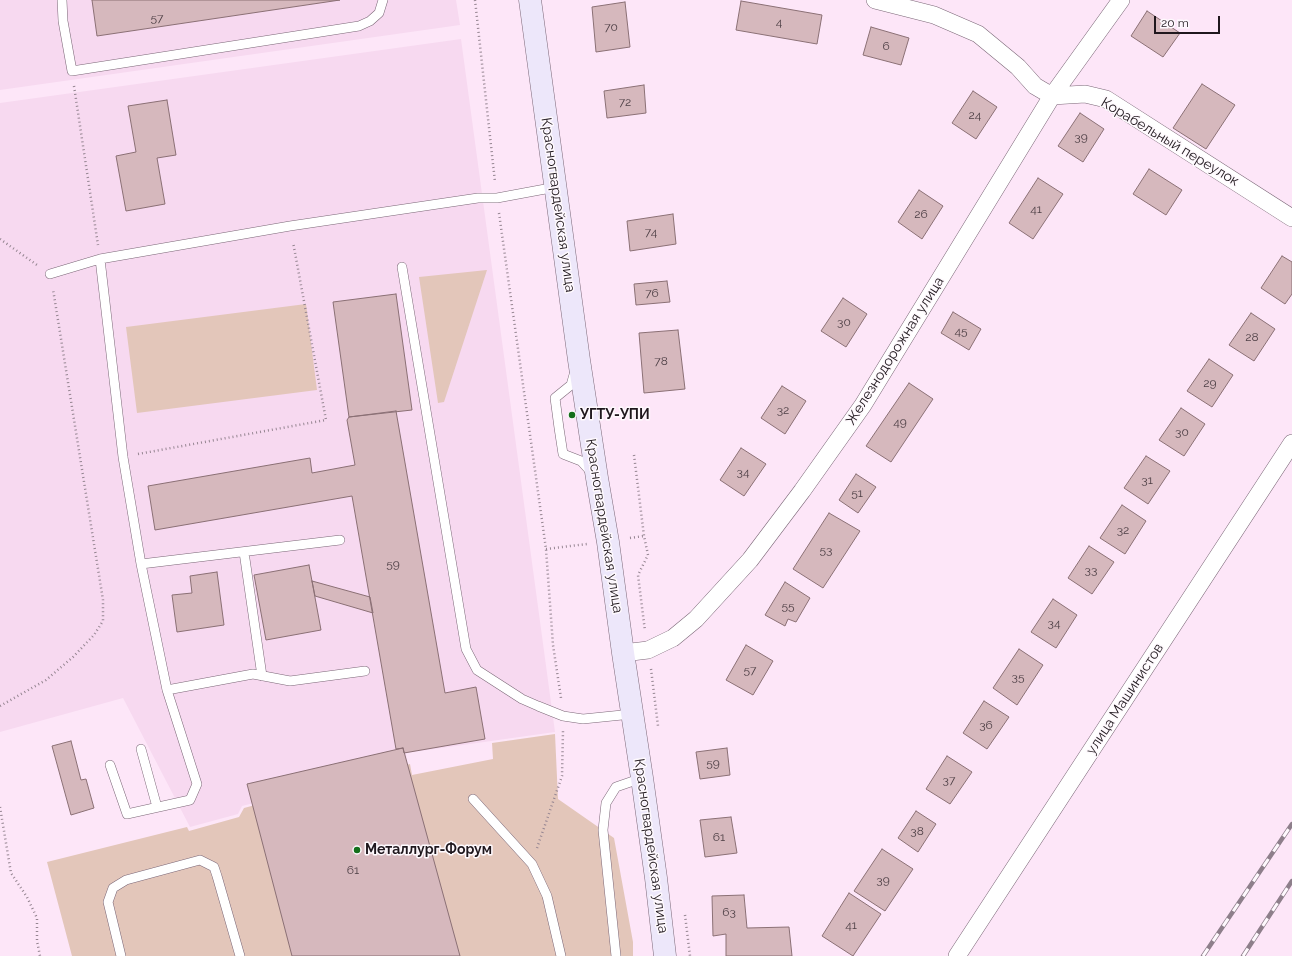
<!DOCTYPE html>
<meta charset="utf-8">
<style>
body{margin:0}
#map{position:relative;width:1292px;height:956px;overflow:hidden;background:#fde6f8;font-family:Raleway,sans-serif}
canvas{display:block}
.scale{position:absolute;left:1154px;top:16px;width:66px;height:18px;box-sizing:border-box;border:2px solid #1f171d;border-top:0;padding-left:5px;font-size:12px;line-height:14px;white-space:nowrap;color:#1f171d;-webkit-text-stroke:3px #fef9fd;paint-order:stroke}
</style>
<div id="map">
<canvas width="1292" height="956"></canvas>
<div class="scale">20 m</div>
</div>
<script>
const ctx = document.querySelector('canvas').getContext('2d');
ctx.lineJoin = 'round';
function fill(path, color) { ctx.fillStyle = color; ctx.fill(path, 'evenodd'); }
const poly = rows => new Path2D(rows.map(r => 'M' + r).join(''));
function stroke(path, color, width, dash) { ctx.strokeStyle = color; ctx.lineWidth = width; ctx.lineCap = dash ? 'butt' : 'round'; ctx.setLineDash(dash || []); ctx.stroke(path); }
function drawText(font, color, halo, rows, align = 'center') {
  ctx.font = font + ' Raleway,sans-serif'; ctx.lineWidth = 3; ctx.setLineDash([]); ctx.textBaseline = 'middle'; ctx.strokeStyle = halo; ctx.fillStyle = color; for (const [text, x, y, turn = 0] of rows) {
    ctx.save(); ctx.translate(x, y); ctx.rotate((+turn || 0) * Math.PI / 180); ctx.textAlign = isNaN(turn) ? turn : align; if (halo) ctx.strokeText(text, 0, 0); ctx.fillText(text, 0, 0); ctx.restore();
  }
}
const built = poly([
 [0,0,456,0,460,25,0,90],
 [461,39,555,732,406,753,407,763,242,806,238,814,190,827,123,698,0,732,0,103]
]);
const green = poly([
 [487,270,444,402,438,403,419,277],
 [306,304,317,390,137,413,126,327],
 [555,734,558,799,614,838,633,942,633,956,72,956,47,862,187,827,189,831,239,817,244,808,410,764,412,775,493,759,492,743]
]);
const building = poly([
 [92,0,340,0,97,36,92,0],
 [741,1,822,15,817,44,736,30,741,1],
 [625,2,630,47,596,52,592,7,625,2],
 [1147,11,1180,33,1163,57,1131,36,1147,11],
 [871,27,909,38,901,65,863,55,871,27],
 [1202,84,1235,105,1206,149,1173,128,1202,84],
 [644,85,646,113,607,118,604,91,644,85],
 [973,91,997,107,976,139,952,123,973,91],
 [167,100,176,155,157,158,165,204,126,211,116,156,136,152,128,106,167,100],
 [1080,113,1104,129,1083,162,1058,146,1080,113],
 [1149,169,1182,190,1166,215,1133,194,1149,169],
 [1038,178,1063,194,1033,239,1009,223,1038,178],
 [919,190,943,206,922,239,898,222,919,190],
 [673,214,676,244,630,251,627,221,673,214],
 [1282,256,1292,262,1292,294,1285,304,1261,288,1282,256],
 [667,281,670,302,636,305,634,284,667,281],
 [396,294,412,410,349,417,333,302,396,294],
 [843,298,867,314,846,347,821,331,843,298],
 [953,312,981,329,969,350,941,333,953,312],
 [1251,313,1275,329,1254,361,1229,345,1251,313],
 [678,330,685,389,644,393,639,333,678,330],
 [1209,359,1233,375,1212,407,1187,391,1209,359],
 [909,383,933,399,891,462,866,446,909,383],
 [782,386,806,401,785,434,761,418,782,386],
 [1181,408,1205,424,1184,456,1159,440,1181,408],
 [396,411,445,693,476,687,485,739,404,753,403,748,396,749,352,496,155,530,148,486,310,458,312,473,355,465,347,420,349,417,396,411],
 [741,448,766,464,744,496,720,480,741,448],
 [1146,456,1170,471,1148,504,1124,488,1146,456],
 [856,474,876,487,858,513,839,500,856,474],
 [1122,505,1146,521,1125,554,1100,538,1122,505],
 [829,513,860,531,823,588,793,569,829,513],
 [1089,546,1114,562,1092,594,1068,578,1089,546],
 [309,565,321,630,266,640,254,575,309,565],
 [217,572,224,625,177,632,172,595,192,593,190,576,217,572],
 [312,581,370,597,373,613,315,596,312,581],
 [785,582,810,598,796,622,788,619,785,626,765,615,785,582],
 [1053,599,1077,615,1056,648,1031,632,1053,599],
 [746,645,773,661,753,695,726,680,746,645],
 [1019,649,1043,665,1017,705,993,688,1019,649],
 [984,701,1009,717,987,749,963,733,984,701],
 [71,741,81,780,86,779,94,808,71,815,52,746,71,741],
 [403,748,460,956,292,956,247,784,403,748],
 [727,748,730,775,700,779,696,752,727,748],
 [947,756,972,772,950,804,926,789,947,756],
 [916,811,936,824,918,852,898,838,916,811],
 [731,817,737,853,705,857,700,820,731,817],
 [882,849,913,869,885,911,854,891,882,849],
 [849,893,881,914,853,956,822,936,849,893],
 [744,895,747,928,789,927,792,956,726,956,726,934,713,936,712,896,744,895]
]);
const path = poly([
 [475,0,495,182],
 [74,86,98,245],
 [499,213,546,549,553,645,561,698],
 [0,239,37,265],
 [138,454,326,420,293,242],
 [634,455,644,536,648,555,638,575,645,631],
 [630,538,644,536],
 [546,549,587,544],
 [651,669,658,726],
 [0,706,46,680,73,657,94,635,103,621,103,600,53,289],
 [0,807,11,873,27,897,37,918,37,941,40,956],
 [537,848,562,776,563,731],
 [685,915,690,956]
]);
const lane = poly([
 [62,0,63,21,72,71,359,26,370,21,379,13,383,0],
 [100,259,123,457,141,564,167,690,197,784,190,800,127,814,110,765],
 [402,267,466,649,477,670,522,699,538,706,563,716,583,719,632,714],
 [50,274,100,259,290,226,478,198,497,198,556,187],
 [575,371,571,385,555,398,559,428,563,454,581,461,591,472],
 [244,552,262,676],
 [141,564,340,540],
 [167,690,253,674,290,681,365,671],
 [141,749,157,807],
 [473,799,532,864,547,896,561,956],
 [121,956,108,902,113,888,126,880,200,860,214,867,217,876,240,956],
 [616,956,603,830,606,803,616,787,642,778]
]);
const street = poly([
 [875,0,934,15,978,34,1018,67,1035,86,1052,96,1085,94,1106,99,1292,218],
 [623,653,648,650,673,638,696,619,750,560,802,491,863,405,1052,96,1121,0],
 [957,956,1292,443]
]);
const secondary = poly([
 [530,0,579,360,597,478,608,542,623,653,642,778,656,878,665,956]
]);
const rail = poly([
 [1203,956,1292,824],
 [1243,956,1292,881]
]);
const markers = [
 [572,415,4,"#146f1b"],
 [357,850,4,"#146f1b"]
];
const numberNames = [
 ["57",157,18],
 ["4",779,22],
 ["70",611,27],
 ["6",886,46],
 ["72",625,102],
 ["24",975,115],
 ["39",1081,137],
 ["41",1036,209],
 ["26",921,214],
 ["74",651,232],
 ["76",652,293],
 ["30",844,322],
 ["45",961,331],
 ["28",1252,337],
 ["78",661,361],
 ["29",1210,383],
 ["32",783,410],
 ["49",900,422],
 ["30",1182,432],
 ["34",743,472],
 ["31",1147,480],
 ["51",857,493],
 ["32",1123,530],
 ["53",826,550],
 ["59",393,564],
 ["33",1091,570],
 ["55",788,606],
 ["34",1054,623],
 ["57",750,670],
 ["35",1018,677],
 ["36",986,725],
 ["59",713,763],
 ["37",949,780],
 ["38",917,831],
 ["61",719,837],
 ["61",353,870],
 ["39",883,880],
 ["63",729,912],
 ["41",851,925]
];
const streetNames = [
 ["Корабельный переулок",1170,142,31],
 ["Красногвардейская улица",558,205,82],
 ["Железнодорожная улица",895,351,-58],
 ["Красногвардейская улица",604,526,81],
 ["улица Машинистов",1125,699,-57],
 ["Красногвардейская улица",651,846,82]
];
const poiNames = [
 ["УГТУ-УПИ",580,415],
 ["Металлург-Форум",365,850]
];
fill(built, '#f7d9f0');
fill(green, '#e3c6ba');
fill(building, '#d6b8bd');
stroke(building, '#8b7075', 1);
stroke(lane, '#7b6777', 10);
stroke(street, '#7b6777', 18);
stroke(secondary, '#7b6777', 23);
stroke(path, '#968692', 2.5, [1, 3]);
stroke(lane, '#fff', 9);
stroke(street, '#fff', 17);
stroke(secondary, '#ede7fa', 22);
stroke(rail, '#8e7f8b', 4.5);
stroke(rail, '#fef9fd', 3, [9]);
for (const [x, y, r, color] of markers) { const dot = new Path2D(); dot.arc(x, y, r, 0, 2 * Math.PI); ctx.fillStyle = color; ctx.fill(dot); stroke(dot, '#fef9fd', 1.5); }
drawText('12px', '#4d3f45', null, numberNames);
drawText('14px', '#1f171d', '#fef9fd', streetNames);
drawText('bold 14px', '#1f171d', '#fef9fd', poiNames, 'left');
</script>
